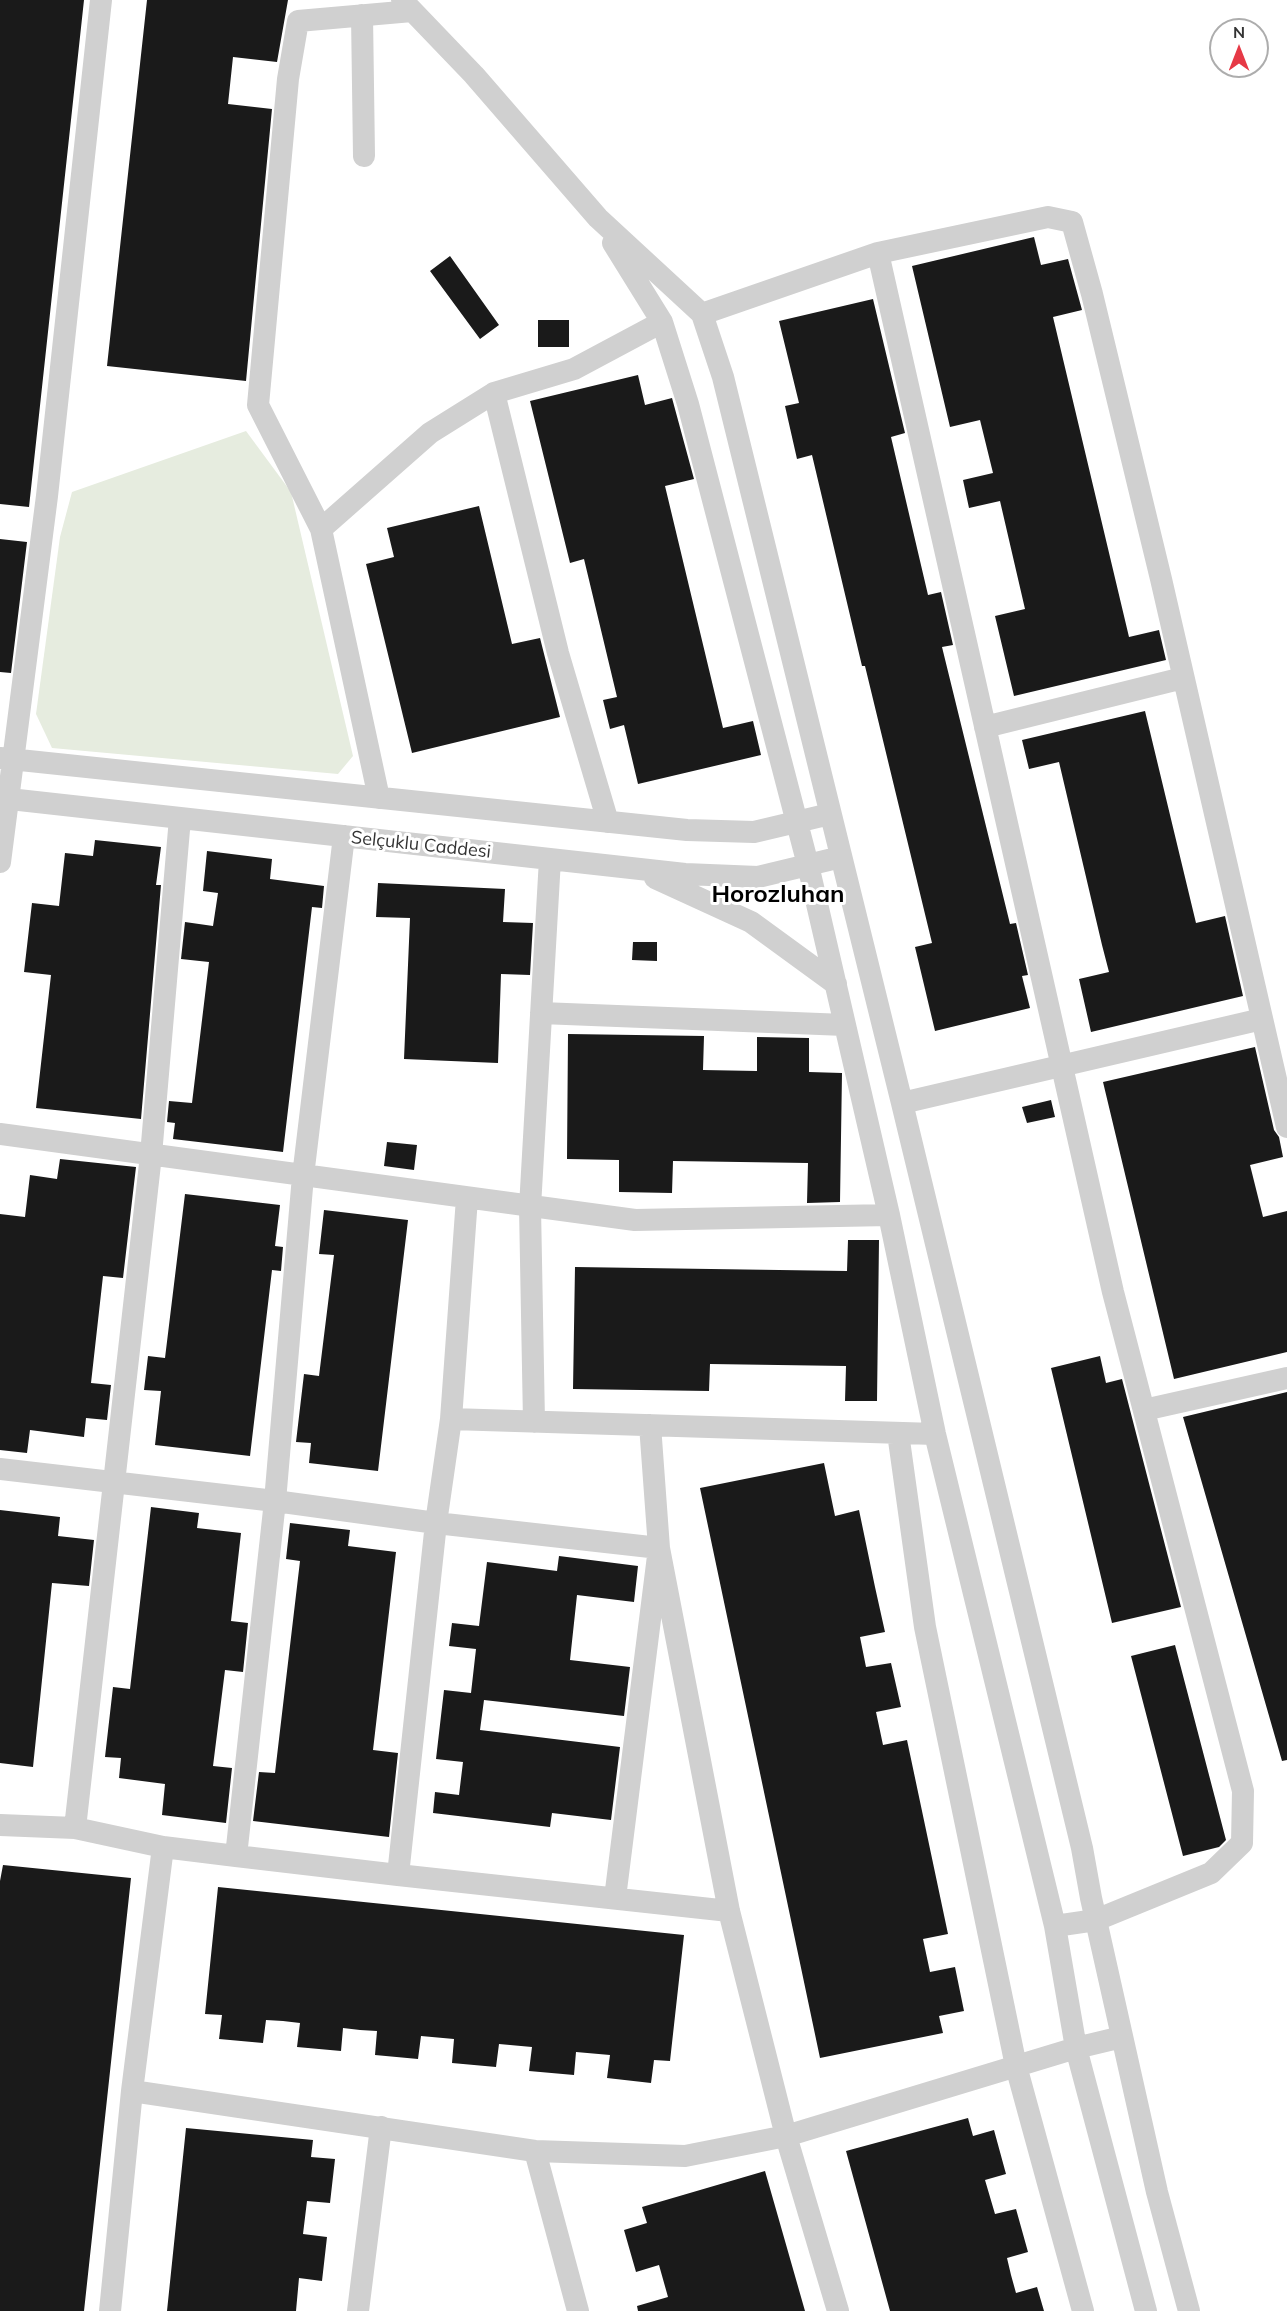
<!DOCTYPE html>
<meta charset="utf-8">
<style>
body{margin:0}
#map{position:relative;width:1287px;height:2311px;overflow:hidden;background:#fff;font-family:Mulish,sans-serif}
canvas{display:block}
.north{position:absolute;left:1209px;top:18px;width:60px;height:60px;box-sizing:border-box;background:#fff;border:2px solid #adadad;border-radius:50%;rotate:0deg;font-size:16px;font-weight:700;line-height:24px;text-align:center;color:#333}
.north::after{content:'';display:block;margin:auto;width:21px;height:27px;background:#e63946;clip-path:polygon(50% 0,100% 100%,50% 72%,0 100%)}
</style>
<div id="map">
<canvas width="1287" height="2311"></canvas>
<div class="north">N</div>
</div>
<script>
const ctx = document.querySelector('canvas').getContext('2d');
ctx.lineJoin = 'round';
function fill(path, color) { ctx.fillStyle = color; ctx.fill(path, 'evenodd'); }
const poly = rows => new Path2D(rows.map(r => 'M' + r).join(''));
function stroke(path, color, width, dash) { ctx.strokeStyle = color; ctx.lineWidth = width; ctx.lineCap = dash ? 'butt' : 'round'; ctx.setLineDash(dash || []); ctx.stroke(path); }
function drawText(font, color, halo, rows, align = 'center') {
  ctx.font = font + ' Mulish,sans-serif'; ctx.lineWidth = 6; ctx.setLineDash([]); ctx.textBaseline = 'middle'; ctx.strokeStyle = halo; ctx.fillStyle = color; for (const [text, x, y, turn = 0] of rows) {
    ctx.save(); ctx.translate(x, y); ctx.rotate((+turn || 0) * Math.PI / 180); ctx.textAlign = isNaN(turn) ? turn : align; if (halo) ctx.strokeText(text, 0, 0); ctx.fillText(text, 0, 0); ctx.restore();
  }
}
const green = poly([
 [246,431,291,492,353,756,338,774,52,748,36,714,60,537,72,492]
]);
const building = poly([
 [0,0,84,0,29,507,0,504],
 [147,0,288,0,277,62,233,57,228,104,272,109,246,381,107,366],
 [1034,237,1041,265,1068,259,1082,310,1053,317,1129,637,1159,630,1166,660,1014,696,995,616,1025,609,1000,501,969,508,963,480,993,473,980,420,950,427,912,266],
 [450,256,499,325,480,339,430,271],
 [873,299,905,433,891,437,928,595,941,592,953,645,942,647,1010,924,1016,923,1028,975,1022,976,1030,1008,935,1031,915,947,932,943,865,666,862,666,812,455,797,459,785,406,799,403,779,321],
 [538,320,569,320,569,347,538,347],
 [638,375,645,405,672,398,694,479,665,486,723,728,753,721,761,755,638,784,624,725,610,729,603,700,617,697,584,559,570,563,530,401],
 [479,506,512,644,540,638,560,717,412,753,366,564,394,557,387,528],
 [0,539,27,542,11,673,0,672],
 [1145,711,1196,923,1225,916,1243,996,1091,1032,1079,979,1109,972,1102,945,1059,762,1029,769,1022,740],
 [95,840,161,847,156,885,161,885,141,1119,36,1108,51,975,24,972,32,903,59,906,65,853,93,856],
 [207,851,272,859,270,879,324,886,322,908,312,907,283,1152,173,1139,175,1123,167,1122,169,1101,192,1103,209,962,181,959,185,922,213,926,218,893,203,891],
 [378,883,505,889,503,922,533,923,530,975,501,974,498,1063,404,1059,410,918,376,917],
 [633,942,657,942,657,961,632,960],
 [568,1034,704,1036,703,1070,757,1071,757,1037,809,1038,809,1072,842,1073,840,1202,807,1203,808,1163,673,1161,672,1193,619,1192,619,1160,567,1159],
 [1255,1047,1274,1130,1279,1137,1283,1157,1250,1165,1263,1217,1287,1211,1287,1352,1174,1379,1103,1082],
 [1051,1100,1055,1117,1027,1123,1022,1107],
 [387,1142,417,1145,414,1170,384,1166],
 [60,1159,136,1167,123,1278,103,1276,91,1383,111,1385,107,1420,86,1418,84,1437,30,1430,27,1453,0,1450,0,1214,25,1217,30,1175,57,1179],
 [185,1194,280,1205,275,1246,283,1247,281,1271,272,1270,250,1456,155,1445,161,1391,144,1390,148,1356,165,1358],
 [324,1210,408,1220,378,1471,309,1463,311,1443,296,1442,304,1374,319,1376,334,1255,319,1254],
 [848,1240,879,1240,877,1401,845,1401,846,1366,710,1364,709,1391,573,1389,575,1267,847,1271],
 [1100,1356,1106,1383,1122,1379,1181,1607,1112,1623,1051,1368],
 [1287,1392,1287,1760,1282,1761,1183,1417],
 [824,1463,835,1516,859,1510,875,1587,885,1632,860,1637,866,1667,891,1663,901,1707,876,1712,883,1745,907,1740,948,1934,923,1939,930,1972,955,1967,964,2011,939,2016,943,2033,820,2058,700,1488],
 [151,1507,199,1513,197,1528,241,1533,231,1621,248,1623,243,1672,225,1670,213,1766,232,1768,226,1823,162,1815,165,1784,119,1778,121,1758,105,1757,113,1687,130,1689],
 [0,1510,60,1517,58,1536,94,1540,89,1586,52,1583,33,1767,0,1763],
 [290,1523,350,1530,348,1546,396,1552,373,1750,398,1753,389,1837,253,1821,259,1772,275,1773,300,1561,286,1559],
 [559,1556,638,1566,634,1602,577,1595,570,1660,630,1667,624,1716,484,1700,480,1730,620,1747,611,1820,552,1813,550,1827,433,1813,435,1792,459,1795,463,1762,436,1759,444,1690,471,1693,476,1649,449,1646,452,1623,479,1626,487,1562,557,1571],
 [1175,1645,1226,1840,1219,1847,1183,1856,1131,1656],
 [3,1865,131,1878,84,2311,0,2311,0,1881],
 [218,1887,684,1935,670,2061,654,2060,651,2083,607,2078,610,2055,576,2052,574,2075,529,2071,532,2047,499,2044,496,2067,452,2063,454,2039,421,2036,418,2059,375,2055,377,2031,360,2030,343,2028,341,2051,297,2047,300,2023,283,2021,266,2020,263,2043,219,2039,222,2015,205,2014],
 [968,2118,973,2136,994,2130,1006,2174,985,2180,995,2214,1016,2209,1028,2252,1007,2258,1011,2275,1016,2293,1037,2287,1044,2311,890,2311,846,2151],
 [186,2128,313,2140,311,2157,335,2159,330,2203,307,2201,303,2234,327,2237,322,2281,299,2278,296,2311,167,2311],
 [765,2171,805,2311,638,2311,637,2306,668,2297,659,2265,636,2272,624,2230,647,2223,642,2207]
]);
const minor = poly([
 [402,0,474,75,598,218,702,314,723,377,902,1103,1082,1848,1091,1898,1157,2192,1189,2311],
 [362,15,364,156],
 [613,243,662,322,688,404,808,865,889,1215,935,1434,1055,1926,1076,2048,1146,2311],
 [702,314,878,253],
 [494,393,558,653,608,822],
 [321,529,430,433,494,393,574,369,662,322],
 [985,727,1183,678],
 [0,758,687,830,754,832,830,814],
 [0,798,685,874,758,877,841,857],
 [379,798,321,529,258,405,288,79,298,21,412,11],
 [344,836,303,1176,275,1501,236,1856,398,1875],
 [0,862,47,496,101,0],
 [655,878,751,922,836,984],
 [541,1013,845,1025],
 [902,1103,1262,1019],
 [0,1134,635,1220,889,1215],
 [467,1198,451,1419,436,1523,398,1875,729,1911],
 [1144,1410,1287,1378],
 [451,1419,935,1434],
 [534,1422,530,1207,550,859],
 [650,1425,659,1548,729,1911,786,2136,838,2311],
 [898,1433,925,1627,1016,2066,1083,2311],
 [0,1469,275,1501,436,1523,659,1548,615,1898],
 [0,1825,75,1828,163,1847,236,1856],
 [75,1828,151,1155,180,818],
 [1055,1926,1096,1920,1211,1873,1242,1843,1243,1791,1113,1292,878,253,1048,217,1072,222,1092,294,1161,579,1287,1127],
 [132,2091,535,2151,685,2156,786,2136,1076,2048,1122,2037],
 [535,2151,578,2311],
 [110,2311,132,2091,163,1847],
 [358,2311,381,2127]
]);
const streetNames = [
 ["Selçuklu Caddesi",421,845,6]
];
const districtNames = [
 ["Horozluhan",778,895]
];
fill(green, '#e6ecdf');
fill(building, '#1a1a1a');
stroke(minor, '#d0d0d0', 22);
drawText('18px', '#333', '#fff', streetNames);
drawText('bold 24px', '#000', '#fff', districtNames);
</script>
